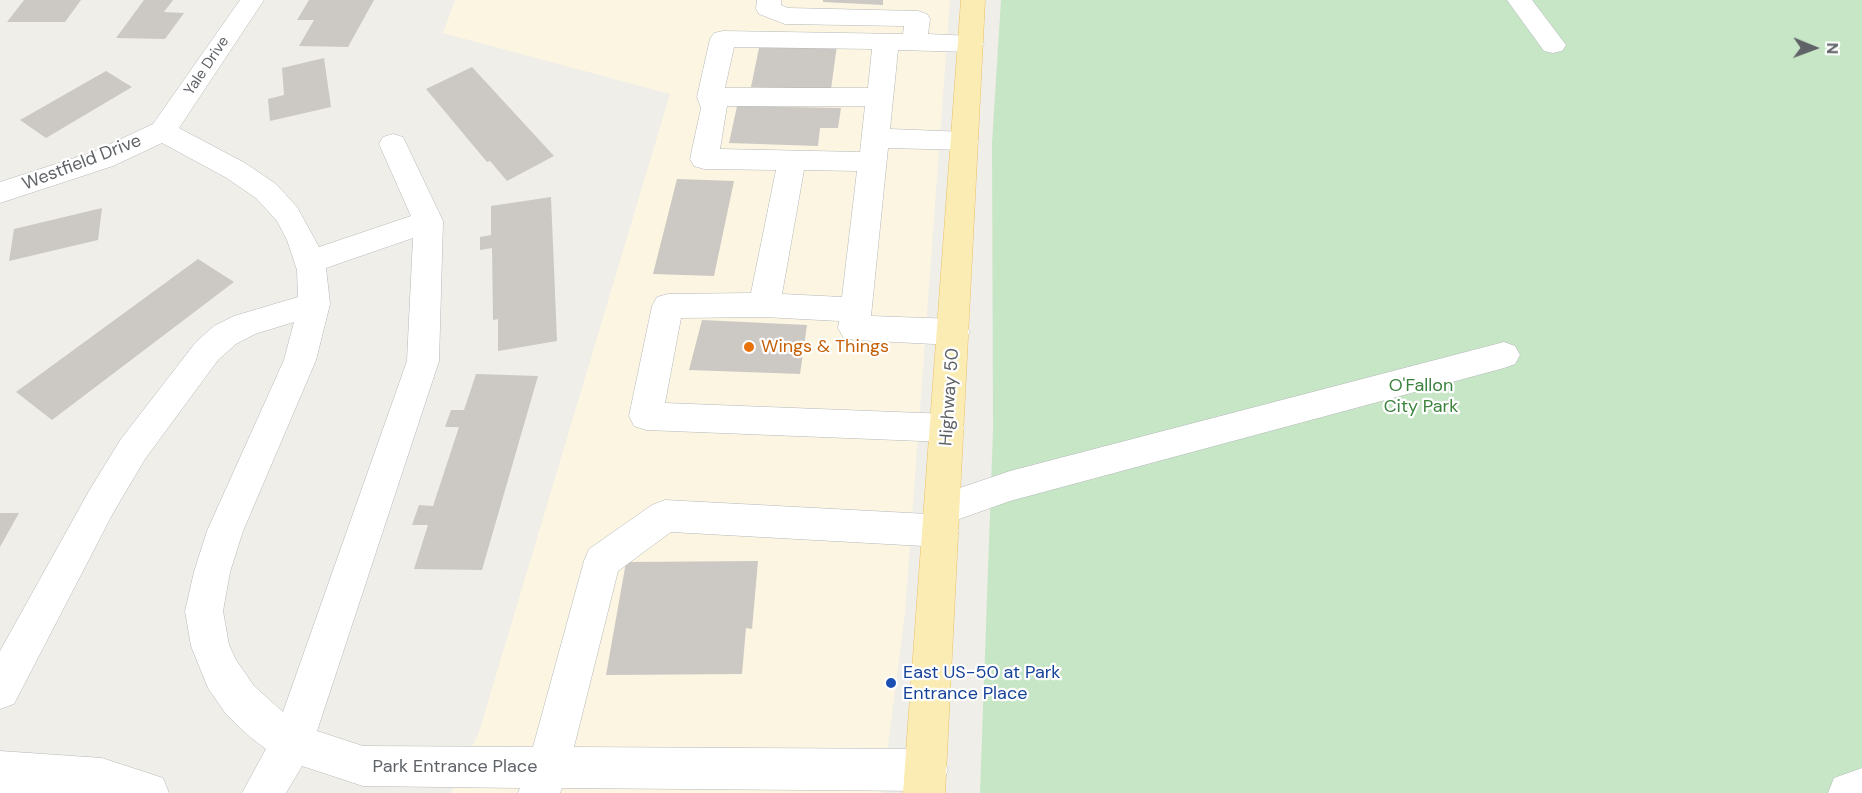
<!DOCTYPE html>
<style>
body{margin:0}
#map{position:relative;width:1862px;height:793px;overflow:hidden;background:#f0eee8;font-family:"DM Sans",sans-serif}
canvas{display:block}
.north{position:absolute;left:1784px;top:18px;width:60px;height:60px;-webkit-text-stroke:4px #fff;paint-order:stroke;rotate:91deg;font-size:16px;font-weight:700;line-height:24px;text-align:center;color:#5f6367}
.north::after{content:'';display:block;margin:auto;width:21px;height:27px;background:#5f6367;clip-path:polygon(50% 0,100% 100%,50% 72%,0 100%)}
</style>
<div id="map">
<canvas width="1862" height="793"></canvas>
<div class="north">N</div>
</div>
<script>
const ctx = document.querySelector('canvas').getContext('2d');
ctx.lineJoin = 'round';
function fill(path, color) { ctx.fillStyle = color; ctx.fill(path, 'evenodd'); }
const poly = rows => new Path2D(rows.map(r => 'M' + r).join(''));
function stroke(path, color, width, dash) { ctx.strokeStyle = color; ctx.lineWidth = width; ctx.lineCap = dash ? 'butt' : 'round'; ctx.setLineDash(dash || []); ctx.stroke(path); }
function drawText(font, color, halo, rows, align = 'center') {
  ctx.font = font + ' "DM Sans",sans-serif'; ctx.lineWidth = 4.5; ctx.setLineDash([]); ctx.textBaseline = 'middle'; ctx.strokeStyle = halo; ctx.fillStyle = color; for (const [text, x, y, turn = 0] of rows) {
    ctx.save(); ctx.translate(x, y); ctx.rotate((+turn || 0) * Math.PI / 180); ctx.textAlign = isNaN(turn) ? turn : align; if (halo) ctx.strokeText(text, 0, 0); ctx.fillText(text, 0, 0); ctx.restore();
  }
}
const commercial = poly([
 [455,0,950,0,905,612,882,793,451,793,479,732,670,94,443,33]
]);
const green = poly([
 [1001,0,1862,0,1862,793,980,793,993,430,992,143]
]);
const building = poly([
 [24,0,81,0,65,22,7,22],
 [144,0,173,0,164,12,184,13,165,39,116,38],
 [309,0,374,0,348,47,299,46,314,20,297,20],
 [823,0,883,0,883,5,823,2],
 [760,43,837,45,831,89,751,87],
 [324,58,331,107,270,121,268,99,284,95,282,68],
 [472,67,554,156,507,181,490,161,487,162,426,89],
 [106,71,132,87,46,138,20,120],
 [737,106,841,108,838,128,820,128,818,146,729,143],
 [677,179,734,181,714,276,653,274],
 [551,197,557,341,498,351,498,319,493,320,492,248,480,250,480,237,491,235,491,206],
 [102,208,98,240,9,261,14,229],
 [198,259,234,282,52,420,16,392],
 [702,320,807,325,800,374,689,370],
 [476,374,538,376,482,570,414,569,428,525,412,525,419,505,433,506,459,427,445,427,451,410,464,410],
 [0,513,19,513,0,547],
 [758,561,752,629,746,628,742,674,606,675,626,562]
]);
const minor = poly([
 [240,0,264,0,179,128,245,163,276,184,297,207,319,247,411,216,379,144,383,137,393,134,403,137,443,221,439,361,317,731,363,746,533,747,584,561,589,549,652,505,665,500,928,514,925,509,930,498,1010,471,1504,342,1515,346,1520,355,1515,364,1504,368,1010,501,954,521,959,531,954,542,941,547,671,532,618,571,574,747,927,749,942,755,948,770,942,785,927,791,562,788,560,793,518,793,520,788,363,786,302,766,286,793,242,793,266,749,250,737,226,714,208,688,191,646,185,611,194,572,207,531,284,360,294,322,255,334,236,344,218,360,145,459,113,513,14,704,0,709,0,651,89,491,121,439,196,342,214,326,234,316,298,297,297,270,287,240,277,221,256,198,225,177,162,143,113,166,0,203,0,182,93,152,153,124,240,0],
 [413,238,407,361,283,712,254,686,236,660,229,645,223,611,230,572,243,531,316,360,330,304,326,268,413,238],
 [757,0,781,0,781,5,788,8,918,11,927,14,930,19,928,34,971,36,980,38,984,44,980,50,971,52,898,50,890,129,965,132,975,134,979,141,975,148,965,150,888,148,871,316,954,319,965,323,970,332,965,341,954,345,854,340,843,337,838,328,839,321,764,317,681,318,665,403,947,414,959,418,964,428,959,438,947,442,646,430,634,426,629,416,652,306,657,297,668,294,751,293,776,170,704,169,694,166,690,159,701,108,697,97,710,39,714,33,723,31,903,34,904,26,785,24,759,14,756,9,757,0],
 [734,47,872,49,868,88,725,88,734,47],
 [727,106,865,106,860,152,720,149,727,106],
 [804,170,857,171,842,297,782,294,804,170],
 [1507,0,1532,0,1566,45,1562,51,1553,53,1544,51,1507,0],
 [0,751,102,758,163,778,169,793,0,793,0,751],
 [1862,768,1862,793,1828,793,1834,778,1862,768]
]);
const major = poly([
 [961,0,985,0,945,793,903,793,961,0]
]);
const markers = [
 [749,347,6,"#e8710a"],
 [891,683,6,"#1a4fb4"]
];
const farStreetnames = [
 ["Yale Drive",207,66,-56]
];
const streetNames = [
 ["Westfield Drive",82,163,-21],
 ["Highway 50",950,397,-86],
 ["Park Entrance Place",455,767]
];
const foodNames = [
 ["Wings & Things",761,347]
];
const parkNames = [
 ["O'Fallon",1421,386],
 ["City Park",1421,407]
];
const transitNames = [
 ["East US-50 at Park",903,673],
 ["Entrance Place",903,694]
];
fill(commercial, '#fcf5e1');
fill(green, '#c7e6c6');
fill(building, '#ccc9c4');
stroke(minor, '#b5b8bb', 1);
stroke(major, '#e9c167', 1);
fill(minor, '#fff');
fill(major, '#faecb2');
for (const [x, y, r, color] of markers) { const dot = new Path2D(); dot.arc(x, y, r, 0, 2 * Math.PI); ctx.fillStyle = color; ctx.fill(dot); stroke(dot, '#fff', 2); }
drawText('15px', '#5f6367', '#fff', farStreetnames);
drawText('18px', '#5f6367', '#fff', streetNames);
drawText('18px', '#c56008', '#fff', foodNames, 'left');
drawText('18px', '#3b823c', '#fff', parkNames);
drawText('18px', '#164399', '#fff', transitNames, 'left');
</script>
